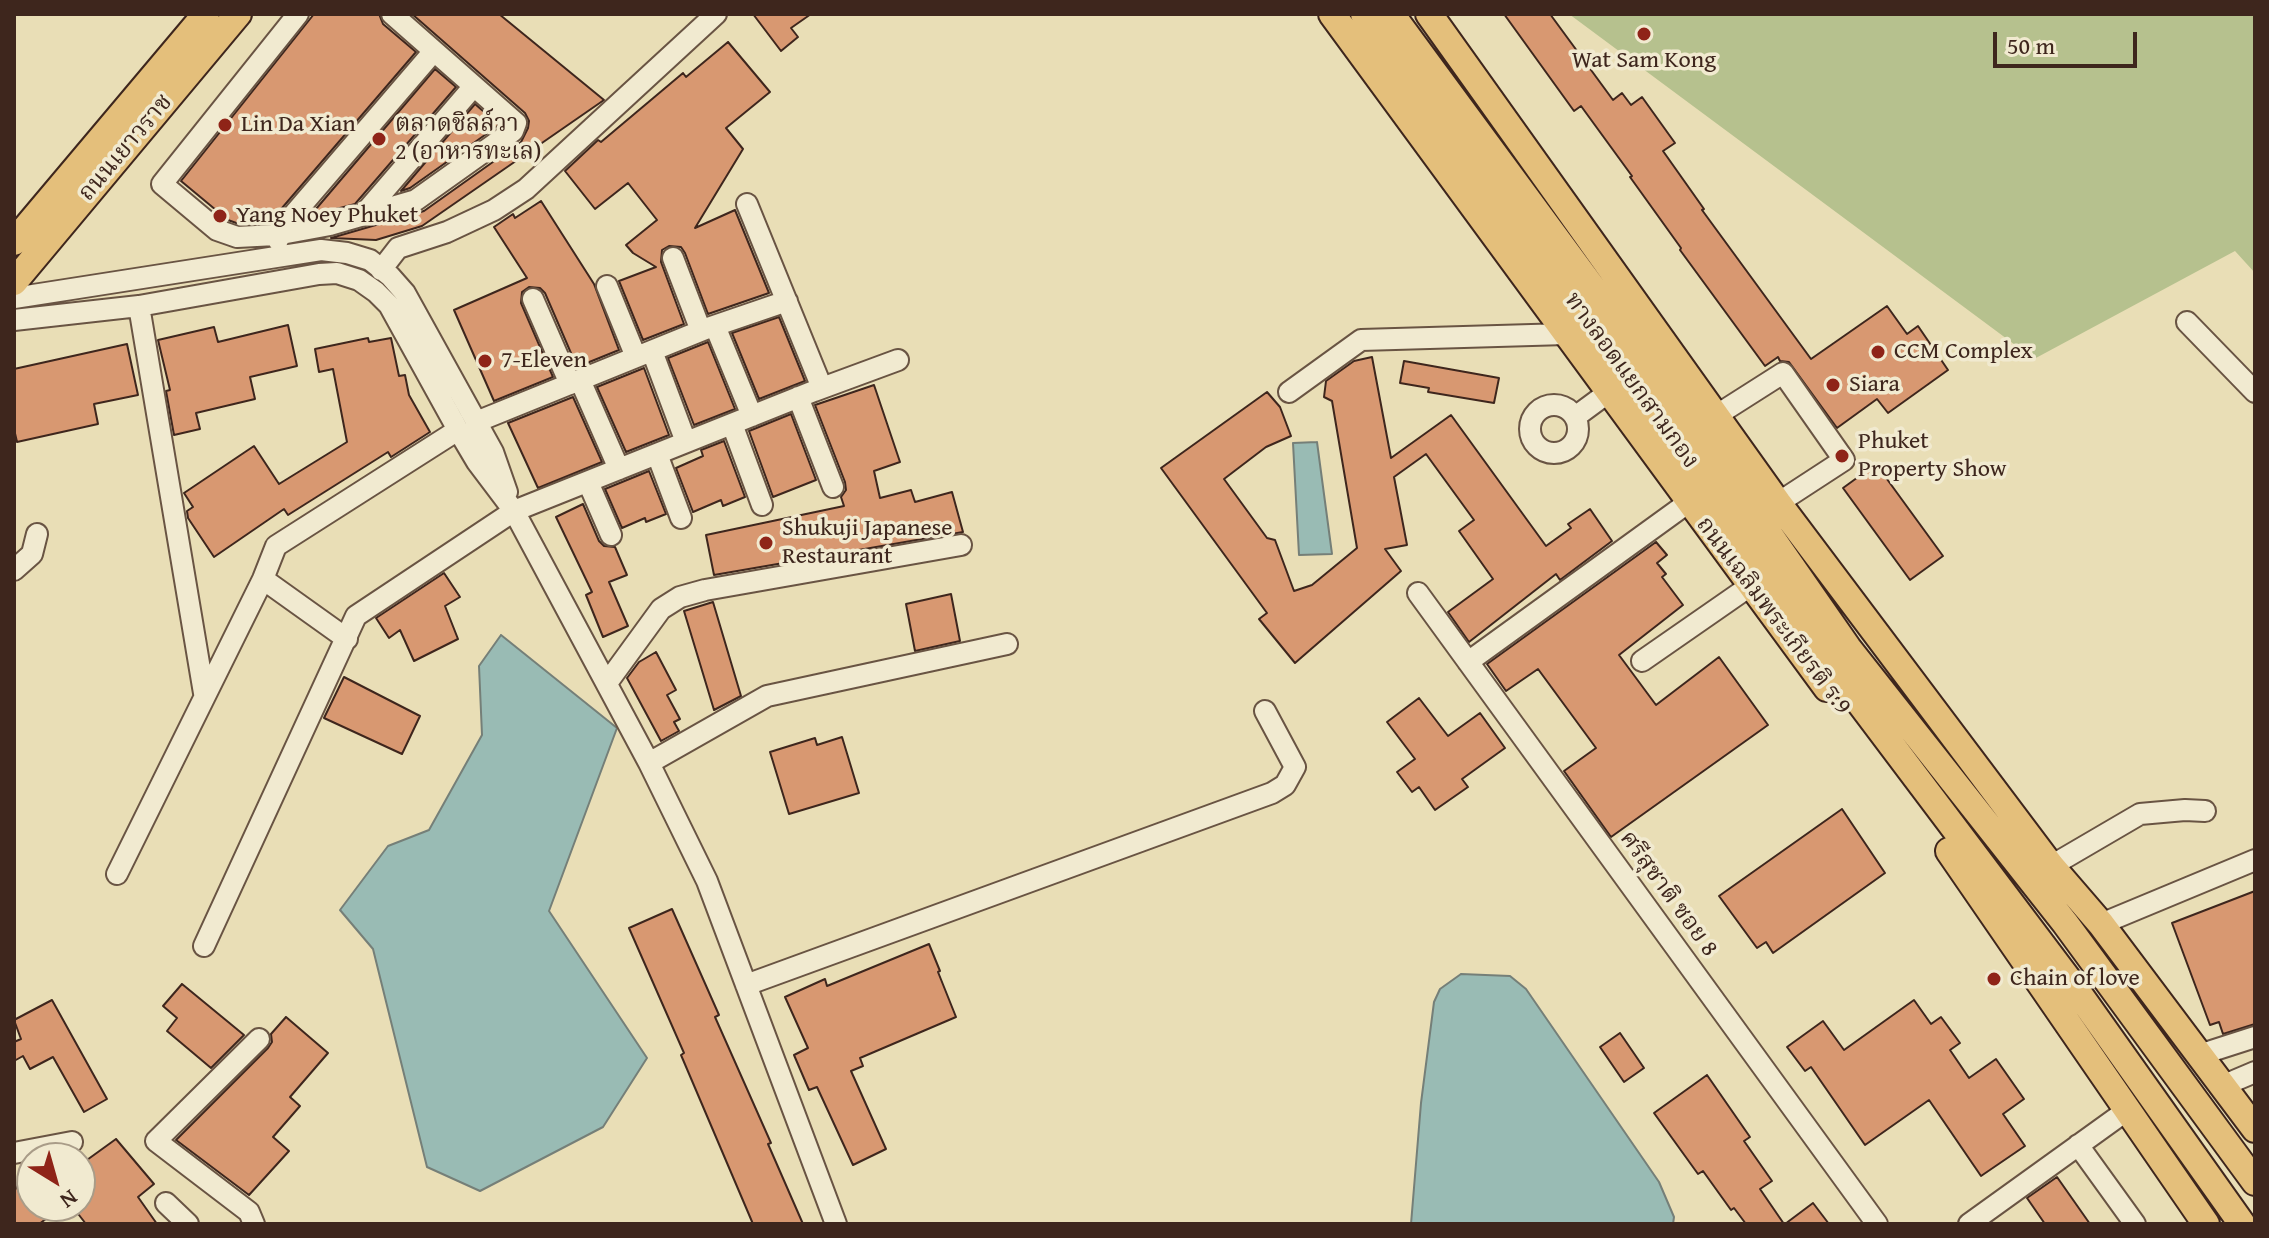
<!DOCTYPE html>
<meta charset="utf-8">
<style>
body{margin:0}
#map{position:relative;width:2269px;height:1238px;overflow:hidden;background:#e9deb6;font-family:"Gentium Book Plus",serif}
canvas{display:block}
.frame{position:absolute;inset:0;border:16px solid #3e261d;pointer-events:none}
.north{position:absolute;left:16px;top:1142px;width:80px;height:80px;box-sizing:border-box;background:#f1ead0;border:2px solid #a99c88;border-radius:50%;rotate:143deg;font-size:22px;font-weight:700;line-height:32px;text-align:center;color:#3e261d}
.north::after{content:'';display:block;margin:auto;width:28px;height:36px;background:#8f2418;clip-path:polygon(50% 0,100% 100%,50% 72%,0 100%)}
.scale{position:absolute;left:1993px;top:32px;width:144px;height:36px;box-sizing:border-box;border:4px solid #3e261d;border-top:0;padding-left:10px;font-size:24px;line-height:28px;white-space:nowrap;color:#3e261d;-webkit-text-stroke:6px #f1ead0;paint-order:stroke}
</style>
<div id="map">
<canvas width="2269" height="1238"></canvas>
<div class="frame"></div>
<div class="north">N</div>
<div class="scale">50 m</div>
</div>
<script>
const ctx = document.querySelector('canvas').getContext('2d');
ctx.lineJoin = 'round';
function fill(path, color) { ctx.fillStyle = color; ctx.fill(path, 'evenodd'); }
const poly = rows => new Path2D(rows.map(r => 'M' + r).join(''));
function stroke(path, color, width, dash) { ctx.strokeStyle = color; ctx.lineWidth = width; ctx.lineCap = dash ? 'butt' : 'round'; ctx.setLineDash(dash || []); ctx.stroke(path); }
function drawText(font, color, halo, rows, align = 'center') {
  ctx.font = font + ' "Gentium Book Plus","Noto Serif Thai",serif'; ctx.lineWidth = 7; ctx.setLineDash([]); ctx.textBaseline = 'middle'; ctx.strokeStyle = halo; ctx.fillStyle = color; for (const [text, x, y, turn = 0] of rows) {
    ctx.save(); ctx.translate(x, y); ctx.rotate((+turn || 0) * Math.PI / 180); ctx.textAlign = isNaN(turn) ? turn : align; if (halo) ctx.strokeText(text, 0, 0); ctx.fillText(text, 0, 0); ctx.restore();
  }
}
const green = poly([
 [1569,14,2255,14,2255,273,2235,251,2034,359]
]);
const water = poly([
 [1317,442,1332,554,1299,555,1293,443,1317,442],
 [501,635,617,728,549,911,647,1058,603,1127,480,1191,427,1167,373,949,340,910,388,846,429,830,482,735,479,666,501,635],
 [1461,974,1510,976,1526,989,1659,1182,1674,1217,1673,1224,1411,1224,1421,1103,1434,1002,1440,989,1461,974]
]);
const building = poly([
 [314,14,379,14,383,24,416,52,270,222,239,224,228,220,181,181,314,14],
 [412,14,499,14,604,100,422,226,376,240,331,238,424,211,521,142,528,128,529,121,525,113,412,14],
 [753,14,811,14,791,28,798,37,781,51,753,14],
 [1504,14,1550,14,1613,100,1622,93,1631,105,1642,97,1675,143,1663,151,1704,209,1702,210,1811,359,1887,306,1907,334,1918,326,1948,370,1888,413,1877,399,1837,428,1789,362,1780,361,1778,357,1765,366,1680,250,1681,248,1630,177,1632,176,1581,106,1574,111,1504,14],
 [728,42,770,92,726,128,743,149,695,228,735,210,769,293,708,314,685,253,681,247,669,246,662,250,661,262,684,324,643,340,619,281,656,267,633,253,626,245,657,220,628,183,595,209,565,171,598,140,601,142,683,73,686,77,728,42],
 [435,69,456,87,355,204,310,216,435,69],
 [475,104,499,125,410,188,401,191,475,104],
 [541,201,594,284,619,350,577,367,545,293,540,288,529,287,522,292,521,303,553,377,494,401,454,310,527,278,494,227,513,214,515,218,541,201],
 [779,317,805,381,759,399,732,333,779,317],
 [288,325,297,366,250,377,255,399,196,413,200,429,174,435,166,391,170,390,158,340,214,327,218,342,288,325],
 [368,338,369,342,391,338,399,376,405,375,409,395,430,432,391,457,388,452,288,515,284,509,214,557,188,518,187,511,193,507,184,493,254,446,279,484,347,442,333,369,319,372,315,349,368,338],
 [708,342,735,409,694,425,668,358,708,342],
 [127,344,138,395,94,404,98,424,17,442,14,429,14,369,127,344],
 [1372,357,1391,458,1451,415,1546,546,1571,528,1568,524,1590,509,1612,541,1560,580,1556,574,1469,642,1448,612,1493,579,1459,531,1474,520,1426,454,1394,477,1407,545,1385,549,1401,571,1295,663,1259,619,1267,613,1161,468,1267,392,1280,407,1291,436,1266,447,1224,479,1267,538,1275,540,1294,591,1312,585,1357,548,1332,401,1324,397,1326,381,1354,361,1372,357],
 [1404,361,1499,378,1494,403,1428,392,1429,388,1400,383,1404,361],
 [644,368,669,435,626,452,597,387,644,368],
 [874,385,900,462,874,471,880,498,911,490,915,502,952,492,963,532,714,575,706,535,844,506,841,497,846,490,845,482,815,405,874,385],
 [573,397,602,462,538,488,508,423,573,397],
 [791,414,816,480,773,497,749,431,791,414],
 [724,441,745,497,723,506,721,500,693,512,676,468,703,456,701,450,724,441],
 [1876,464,1943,556,1910,580,1843,488,1876,464],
 [649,471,666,514,646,522,645,518,622,528,605,489,649,471],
 [583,504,599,541,604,546,615,547,627,575,609,582,628,626,603,637,586,595,592,592,556,517,583,504],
 [1656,542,1667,555,1657,563,1666,574,1662,577,1683,605,1619,655,1656,705,1719,657,1768,725,1611,837,1564,771,1596,748,1538,669,1506,691,1487,664,1656,542],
 [444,573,460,597,445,606,458,639,414,661,400,630,389,638,376,618,444,573],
 [951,594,960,641,915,651,906,604,951,594],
 [713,602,741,696,714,710,684,611,713,602],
 [656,652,676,690,667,695,680,719,674,722,679,731,661,741,627,678,639,662,656,652],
 [344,677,420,716,402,754,324,718,344,677],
 [1419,698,1448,736,1480,713,1505,748,1462,779,1468,787,1435,810,1419,787,1412,792,1397,772,1415,759,1387,722,1419,698],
 [842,737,859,793,789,814,770,752,815,738,817,745,842,737],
 [1842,809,1885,873,1773,953,1766,942,1757,948,1719,896,1842,809],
 [2255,891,2255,1024,2223,1034,2219,1022,2210,1025,2172,923,2255,891],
 [672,909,719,1015,715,1017,771,1143,768,1144,803,1224,753,1224,681,1055,684,1053,629,928,672,909],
 [929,944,940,971,938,972,956,1017,860,1058,863,1066,851,1071,886,1149,853,1165,817,1087,809,1090,794,1055,808,1048,785,997,825,979,827,986,929,944],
 [182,984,244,1035,211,1068,167,1031,177,1018,163,1006,182,984],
 [52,1000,107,1099,84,1112,53,1057,30,1069,23,1056,14,1061,14,1042,21,1039,14,1020,52,1000],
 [1914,1000,1931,1024,1941,1017,1960,1043,1950,1050,1969,1078,1996,1059,2024,1099,2003,1114,2025,1146,1981,1176,1929,1100,1865,1145,1811,1067,1805,1071,1787,1047,1823,1021,1844,1050,1914,1000],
 [286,1017,328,1053,290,1097,300,1106,273,1137,289,1151,249,1195,176,1140,268,1048,272,1042,271,1034,286,1017],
 [1620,1033,1644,1068,1624,1082,1600,1047,1620,1033],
 [1707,1075,1750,1137,1744,1141,1772,1181,1760,1189,1784,1224,1746,1224,1734,1208,1731,1210,1703,1171,1698,1174,1654,1113,1707,1075],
 [116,1139,154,1184,138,1197,157,1224,86,1224,72,1206,80,1206,80,1165,116,1139],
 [2057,1177,2090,1224,2045,1224,2027,1198,2057,1177],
 [14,1182,25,1204,32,1199,32,1206,64,1206,39,1224,14,1224,14,1182],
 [1813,1203,1829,1224,1785,1224,1813,1203]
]);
const minor = poly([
 [298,14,162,184,217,230,237,237,276,235,330,225,416,200,513,131,516,123,392,14],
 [747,204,822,388],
 [363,215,474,86],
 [278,240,276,235,434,51],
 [673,258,701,331],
 [381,270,398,248,447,232,494,210,526,189,716,14],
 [607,286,636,357],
 [14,298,321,250,347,253,370,260,390,276,405,293,493,452,507,492],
 [533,299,570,384],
 [139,306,204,693],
 [14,320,139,306,319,274,337,273,359,280,376,292,389,305,458,430,477,462,514,511,649,763,707,881,836,1224],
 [2187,322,2255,392],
 [715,326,752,416],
 [652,351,686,442],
 [580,380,619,469],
 [1289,392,1361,340,1566,334],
 [798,397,833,487],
 '1530 429a24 24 0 1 1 48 0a24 24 0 1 1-48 0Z',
 [1717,415,1783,373,1844,460,1778,503],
 [1575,417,1609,392],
 [476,422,708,328,787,301],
 [732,424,762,505],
 [657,454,681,518],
 [588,482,611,535],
 [14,570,32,554,37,534],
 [263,579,347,639],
 [1418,593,1877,1224],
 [1642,661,1750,586],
 [1468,662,1689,502],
 [607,683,661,609,680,597,705,590,961,545],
 [649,763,767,696,1007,644],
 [2051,866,2140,814,2185,810,2205,811],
 [117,874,263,579,276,546,458,430],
 [2101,924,2255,860],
 [204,946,356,616,514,511,814,391,898,360],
 [746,985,1272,793,1285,785,1295,767,1265,711],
 [2199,1055,2255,1037],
 [2222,1086,2255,1072],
 [2078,1145,2135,1224],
 [14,1153,72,1142],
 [166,1203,188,1224],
 [254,1224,249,1212,156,1141,259,1039],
 [1969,1224,2126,1111]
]);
const major = poly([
 [1332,14,1827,688],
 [1364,14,1670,433,1829,662,2074,987,2242,1224],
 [1391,14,1689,419,1848,648,2065,923,2255,1182],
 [1429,14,1778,503,2051,866,2101,924,2255,1129],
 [14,242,206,14],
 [14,282,238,14],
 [1949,851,2206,1224]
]);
const markers = [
 [1644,34,8,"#8f2418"],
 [225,125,8,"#8f2418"],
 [379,139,8,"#8f2418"],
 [220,216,8,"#8f2418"],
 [1878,352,8,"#8f2418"],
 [485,361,8,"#8f2418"],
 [1833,385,8,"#8f2418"],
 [1842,456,8,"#8f2418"],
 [766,543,8,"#8f2418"],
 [1994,979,8,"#8f2418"]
];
const poiNames = [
 ["Wat Sam Kong",1644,61,"center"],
 ["Lin Da Xian",241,125],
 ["ตลาดชิลล์วา",395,125],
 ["2 (อาหารทะเล)",395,153],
 ["Yang Noey Phuket",236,216],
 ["CCM Complex",1894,352],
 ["7-Eleven",501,361],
 ["Siara",1849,385],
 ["Phuket",1858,442],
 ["Property Show",1858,470],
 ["Shukuji Japanese",782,529],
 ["Restaurant",782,557],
 ["Chain of love",2010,979]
];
const streetNames = [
 ["ถนนเยาวราช",126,148,-50],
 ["ทางลอดแยกสามกอง",1631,381,54],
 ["ถนนเฉลิมพระเกียรติ ร.9",1773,616,53],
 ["ศรีสุชาติ ซอย 8",1668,894,54]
];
fill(green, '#b6c18e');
fill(water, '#99bbb4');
stroke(water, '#757f78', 2);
fill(building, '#d89871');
stroke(building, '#3e261d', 2);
stroke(minor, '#695443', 24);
stroke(major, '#3e261d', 30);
stroke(minor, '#f1ead0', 20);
stroke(major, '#e4bf7b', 26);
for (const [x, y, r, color] of markers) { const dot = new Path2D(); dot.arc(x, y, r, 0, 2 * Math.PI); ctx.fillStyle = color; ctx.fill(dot); stroke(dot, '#f1ead0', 3); }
drawText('24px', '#3e261d', '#f1ead0', poiNames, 'left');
drawText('24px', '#3e261d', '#f1ead0', streetNames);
</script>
